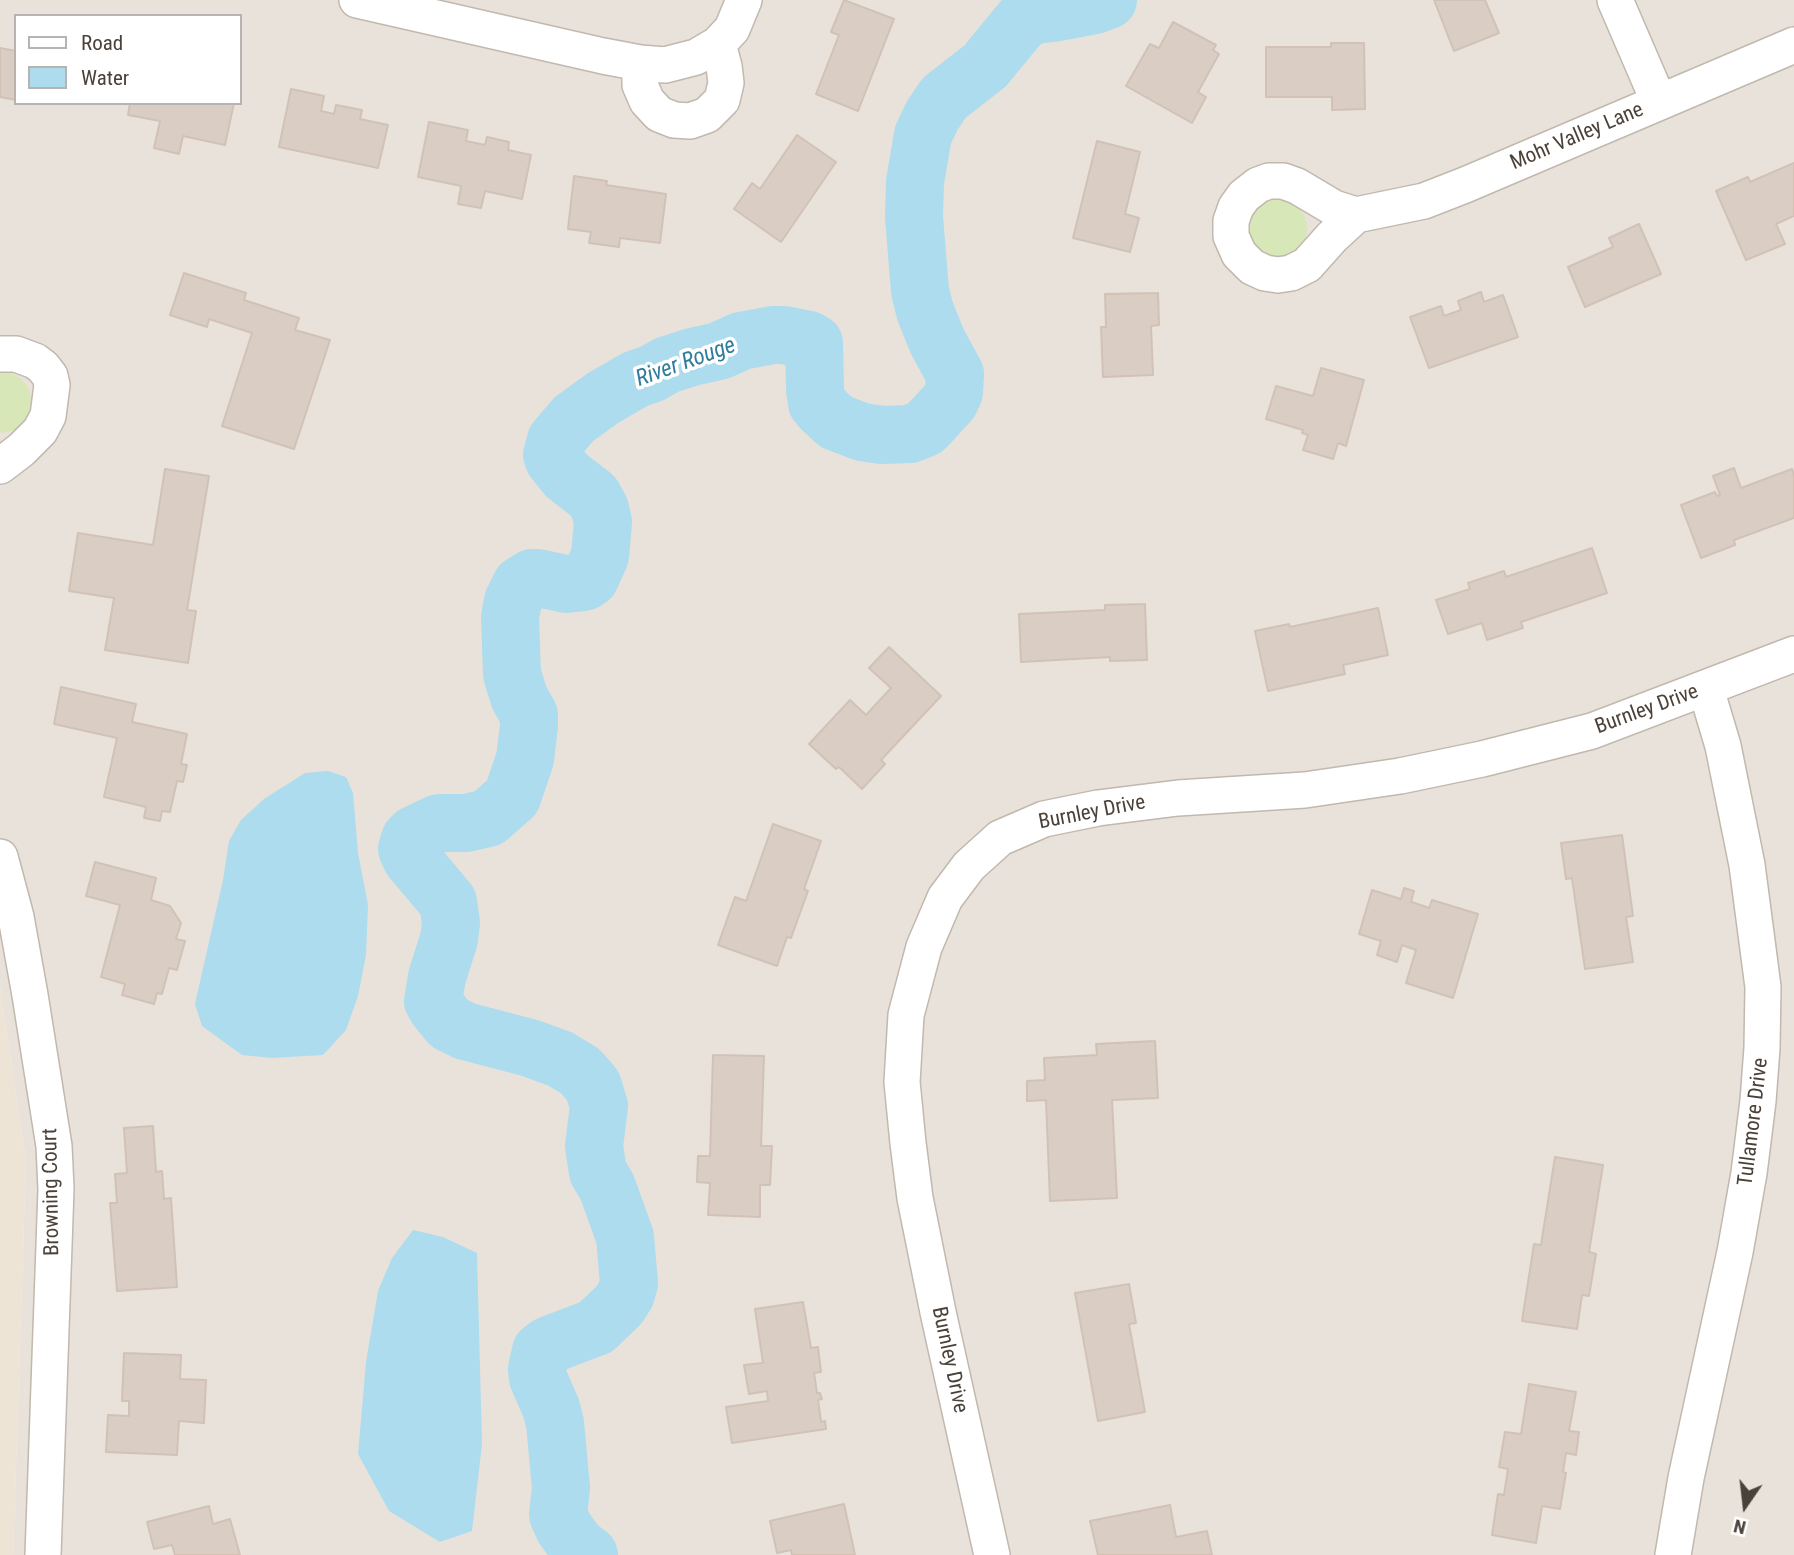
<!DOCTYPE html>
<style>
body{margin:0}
#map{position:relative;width:1794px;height:1555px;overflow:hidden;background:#f5f1ec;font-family:"Roboto Condensed",sans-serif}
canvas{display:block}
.legend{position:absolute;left:14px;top:14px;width:228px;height:91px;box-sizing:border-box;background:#fff;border:2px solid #b7b3b0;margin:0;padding:9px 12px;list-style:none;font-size:21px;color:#4a4139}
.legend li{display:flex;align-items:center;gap:14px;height:35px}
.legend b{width:35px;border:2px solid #b7b3b0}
.north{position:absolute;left:1710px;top:1471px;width:70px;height:70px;-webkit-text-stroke:5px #fff;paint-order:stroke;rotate:194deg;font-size:19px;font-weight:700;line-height:28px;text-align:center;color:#4a4139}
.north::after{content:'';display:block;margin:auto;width:24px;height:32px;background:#4a4139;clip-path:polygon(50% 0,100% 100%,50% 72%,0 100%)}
</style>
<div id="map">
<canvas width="1794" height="1555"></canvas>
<ul class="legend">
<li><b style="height:9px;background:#fff"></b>Road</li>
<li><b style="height:19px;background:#acdcee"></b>Water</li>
</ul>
<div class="north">N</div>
</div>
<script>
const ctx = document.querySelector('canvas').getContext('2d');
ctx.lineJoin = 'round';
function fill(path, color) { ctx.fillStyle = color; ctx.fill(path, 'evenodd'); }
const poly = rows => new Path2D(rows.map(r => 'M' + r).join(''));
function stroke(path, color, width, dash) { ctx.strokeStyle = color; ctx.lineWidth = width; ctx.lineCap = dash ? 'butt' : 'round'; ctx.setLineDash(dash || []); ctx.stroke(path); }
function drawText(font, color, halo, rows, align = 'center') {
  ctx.font = font + ' "Roboto Condensed",sans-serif'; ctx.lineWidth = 7; ctx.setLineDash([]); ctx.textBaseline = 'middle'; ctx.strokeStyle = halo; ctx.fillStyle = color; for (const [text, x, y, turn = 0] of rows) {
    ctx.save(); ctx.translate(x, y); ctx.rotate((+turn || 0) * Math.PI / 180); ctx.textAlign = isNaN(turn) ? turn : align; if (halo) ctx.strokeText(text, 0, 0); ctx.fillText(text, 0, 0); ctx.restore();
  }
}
const residential = poly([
 [0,0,1794,0,1794,1555,13,1555,26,1161,0,988],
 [16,16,240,16,240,103,16,103]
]);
const education = poly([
 [0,988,26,1161,13,1555,0,1555]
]);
const green = poly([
 '1249 228a29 29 0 1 1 58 0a29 29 0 1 1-58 0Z',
 [0,372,11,373,21,379,29,389,31,400,30,412,24,422,15,430,4,433,0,432]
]);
const water = poly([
 [328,771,346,777,353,793,358,853,368,905,366,955,358,996,346,1030,323,1055,272,1058,242,1055,202,1026,195,1004,223,880,229,841,241,820,264,799,305,773],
 [413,1230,443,1237,477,1253,482,1444,472,1531,440,1542,389,1511,358,1454,366,1362,378,1291,392,1258]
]);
const river = poly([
 [589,1555,577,1546,564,1528,558,1515,561,1488,555,1423,551,1408,538,1378,537,1369,541,1351,549,1345,596,1327,619,1305,626,1294,629,1283,625,1237,607,1187,598,1172,594,1146,599,1106,593,1086,588,1080,580,1071,560,1059,530,1048,465,1031,449,1023,437,1008,433,1001,437,977,449,939,451,923,448,902,411,858,407,849,410,839,414,835,439,823,466,823,488,818,512,797,525,759,529,726,529,715,519,697,512,674,510,617,513,601,521,585,532,578,538,578,566,584,584,582,590,578,600,556,603,522,600,509,593,496,567,476,554,460,552,455,556,440,574,419,603,398,636,379,651,374,667,365,692,357,719,351,741,341,773,335,784,335,809,340,814,343,815,390,817,403,822,409,836,422,862,432,882,435,910,434,925,428,950,401,954,392,955,374,937,341,925,311,920,291,914,217,915,182,923,135,932,116,944,98,985,66,1022,21,1034,15,1053,13,1095,5,1108,0]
]);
const building = poly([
 [844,0,894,19,858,111,816,94,839,35,831,32,844,0],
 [1434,0,1485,0,1499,33,1454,51,1434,0],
 [1173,22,1216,45,1213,50,1219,54,1198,92,1206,97,1192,123,1126,86,1150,44,1159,48,1173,22],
 [1331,43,1364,43,1365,109,1332,110,1332,97,1266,97,1266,47,1331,47,1331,43],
 [0,48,16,51,16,100,0,97,0,48],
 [291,89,324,96,321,111,334,114,336,105,362,110,360,119,388,125,378,168,279,147,291,89],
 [130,103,234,103,225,145,183,136,179,154,154,148,160,121,128,115,130,103],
 [429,122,468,130,466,141,485,145,487,137,509,142,508,150,531,155,522,199,485,191,481,208,458,204,461,186,418,177,429,122],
 [797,135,836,162,781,242,734,209,752,183,760,189,797,135],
 [1097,141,1140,152,1125,214,1139,218,1130,252,1073,238,1097,141],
 [1794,163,1794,216,1776,224,1785,244,1746,260,1716,191,1748,177,1750,182,1794,163],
 [574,176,607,181,606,185,666,194,660,243,620,238,619,247,589,243,591,232,568,229,574,176],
 [1639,224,1661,274,1585,307,1568,267,1613,247,1609,238,1639,224],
 [184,273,246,293,244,300,299,318,295,330,330,340,294,449,222,426,252,333,209,319,207,327,170,315,184,273],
 [1481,292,1484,302,1503,295,1518,337,1429,368,1410,317,1441,306,1444,316,1461,310,1458,301,1481,292],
 [1158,293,1159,325,1151,326,1153,375,1103,377,1101,327,1106,327,1105,294,1158,293],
 [1321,368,1364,380,1346,446,1338,443,1333,459,1303,450,1308,435,1302,433,1303,430,1266,419,1276,386,1313,396,1321,368],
 [1734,468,1741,488,1792,469,1794,475,1794,518,1734,540,1735,545,1701,558,1681,505,1715,492,1717,496,1720,495,1713,476,1734,468],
 [165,469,209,476,187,610,196,611,188,663,105,650,114,598,69,591,78,533,153,545,165,469],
 [1592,548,1607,593,1521,622,1523,628,1487,640,1482,623,1448,634,1436,600,1470,589,1468,583,1504,571,1506,577,1592,548],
 [1145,604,1147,660,1110,661,1110,657,1021,662,1019,614,1105,610,1105,605,1145,604],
 [1378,608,1388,655,1343,665,1345,674,1268,691,1255,631,1289,624,1290,627,1378,608],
 [889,647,941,696,881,760,885,764,862,789,839,767,836,769,809,744,850,700,866,715,891,688,869,668,889,647],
 [61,687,136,704,132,722,187,734,181,764,187,765,183,782,177,781,170,812,162,811,160,821,144,818,146,807,104,797,117,738,54,724,61,687],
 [773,824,821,841,804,889,808,891,791,938,787,937,777,966,718,945,735,897,746,901,773,824],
 [1622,835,1633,916,1626,917,1633,962,1585,969,1572,878,1566,879,1561,843,1622,835],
 [95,862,156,878,151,900,170,906,181,923,176,939,185,941,177,970,169,968,162,994,157,993,154,1004,122,995,125,984,101,977,120,905,86,896,95,862],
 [1404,888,1414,891,1411,902,1415,903,1429,908,1432,900,1478,914,1453,998,1406,983,1416,950,1402,945,1397,962,1377,955,1381,941,1359,934,1372,890,1401,899,1404,888],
 [1155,1041,1158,1098,1112,1100,1117,1198,1050,1201,1046,1100,1027,1101,1027,1081,1045,1080,1044,1058,1097,1055,1096,1044,1155,1041],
 [713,1055,764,1056,761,1146,772,1146,770,1185,760,1185,760,1217,708,1215,710,1183,697,1182,698,1156,710,1156,713,1055],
 [153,1126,156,1172,162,1171,164,1199,171,1198,177,1287,117,1291,110,1203,117,1203,115,1174,127,1173,124,1128,153,1126],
 [1555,1157,1603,1165,1589,1252,1596,1254,1589,1296,1582,1295,1577,1329,1522,1321,1534,1244,1541,1245,1555,1157],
 [1129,1284,1136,1323,1129,1324,1145,1412,1098,1421,1075,1293,1129,1284],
 [803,1302,811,1348,818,1347,821,1372,814,1373,817,1393,820,1393,822,1399,818,1400,821,1422,825,1421,826,1429,732,1443,726,1407,768,1401,767,1391,749,1394,744,1365,763,1363,755,1309,803,1302],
 [124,1353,181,1355,180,1379,206,1380,204,1423,179,1421,177,1455,106,1452,108,1415,129,1416,129,1401,122,1401,124,1353],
 [1529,1384,1576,1392,1569,1431,1579,1432,1576,1455,1566,1453,1563,1472,1566,1473,1560,1509,1542,1506,1536,1543,1492,1535,1498,1494,1504,1495,1508,1469,1499,1467,1505,1432,1521,1434,1529,1384],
 [844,1504,855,1555,792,1555,791,1550,777,1553,770,1521,844,1504],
 [1170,1505,1176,1537,1207,1531,1212,1555,1098,1555,1090,1521,1170,1505],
 [209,1506,213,1524,230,1519,240,1555,175,1555,172,1545,154,1549,147,1522,209,1506]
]);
const minor = poly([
 [357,0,603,56,640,63,665,65,696,57,718,44,732,29,744,0],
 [1615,0,1659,102],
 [640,63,640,85,647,101,659,114,674,120,690,121,707,115,722,100,726,83,724,66,718,44],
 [1356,215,1332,237,1307,265,1291,273,1278,275,1265,273,1252,267,1239,254,1231,236,1231,221,1236,207,1244,196,1258,185,1269,181,1283,181,1297,186,1334,208,1356,215,1424,201,1465,185,1794,45],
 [0,354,16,354,35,361,43,367,50,376,52,385,48,416,40,431,21,450,0,466],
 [0,857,16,917,30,995,54,1146,56,1189,43,1555],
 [992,1555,938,1312,915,1198,908,1143,902,1082,906,1015,924,947,945,898,969,866,1000,838,1044,819,1098,808,1178,798,1305,790,1400,776,1482,759,1592,731,1794,654],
 [1673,1555,1686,1478,1735,1252,1749,1173,1758,1101,1762,1048,1763,987,1747,865,1723,746,1706,689]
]);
const streetNames = [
 ["Mohr Valley Lane",1577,137,-23],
 ["Burnley Drive",1647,710,-20],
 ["Burnley Drive",1092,813,-11],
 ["Tullamore Drive",1754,1122,-83],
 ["Browning Court",52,1192,-91],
 ["Burnley Drive",949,1360,78]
];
const waterNames = [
 ["River Rouge",686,363,-20]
];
fill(residential, '#e9e2da');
fill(education, '#ede4d6');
fill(green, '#d8e7b7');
fill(water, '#acdcee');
stroke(river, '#acdcee', 58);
fill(building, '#dacec4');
stroke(building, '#d1c2b5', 2);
stroke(minor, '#c1b8ae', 38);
stroke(minor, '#fff', 35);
drawText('21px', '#4a4139', '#fff', streetNames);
drawText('italic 23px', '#307c9b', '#fff', waterNames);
</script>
